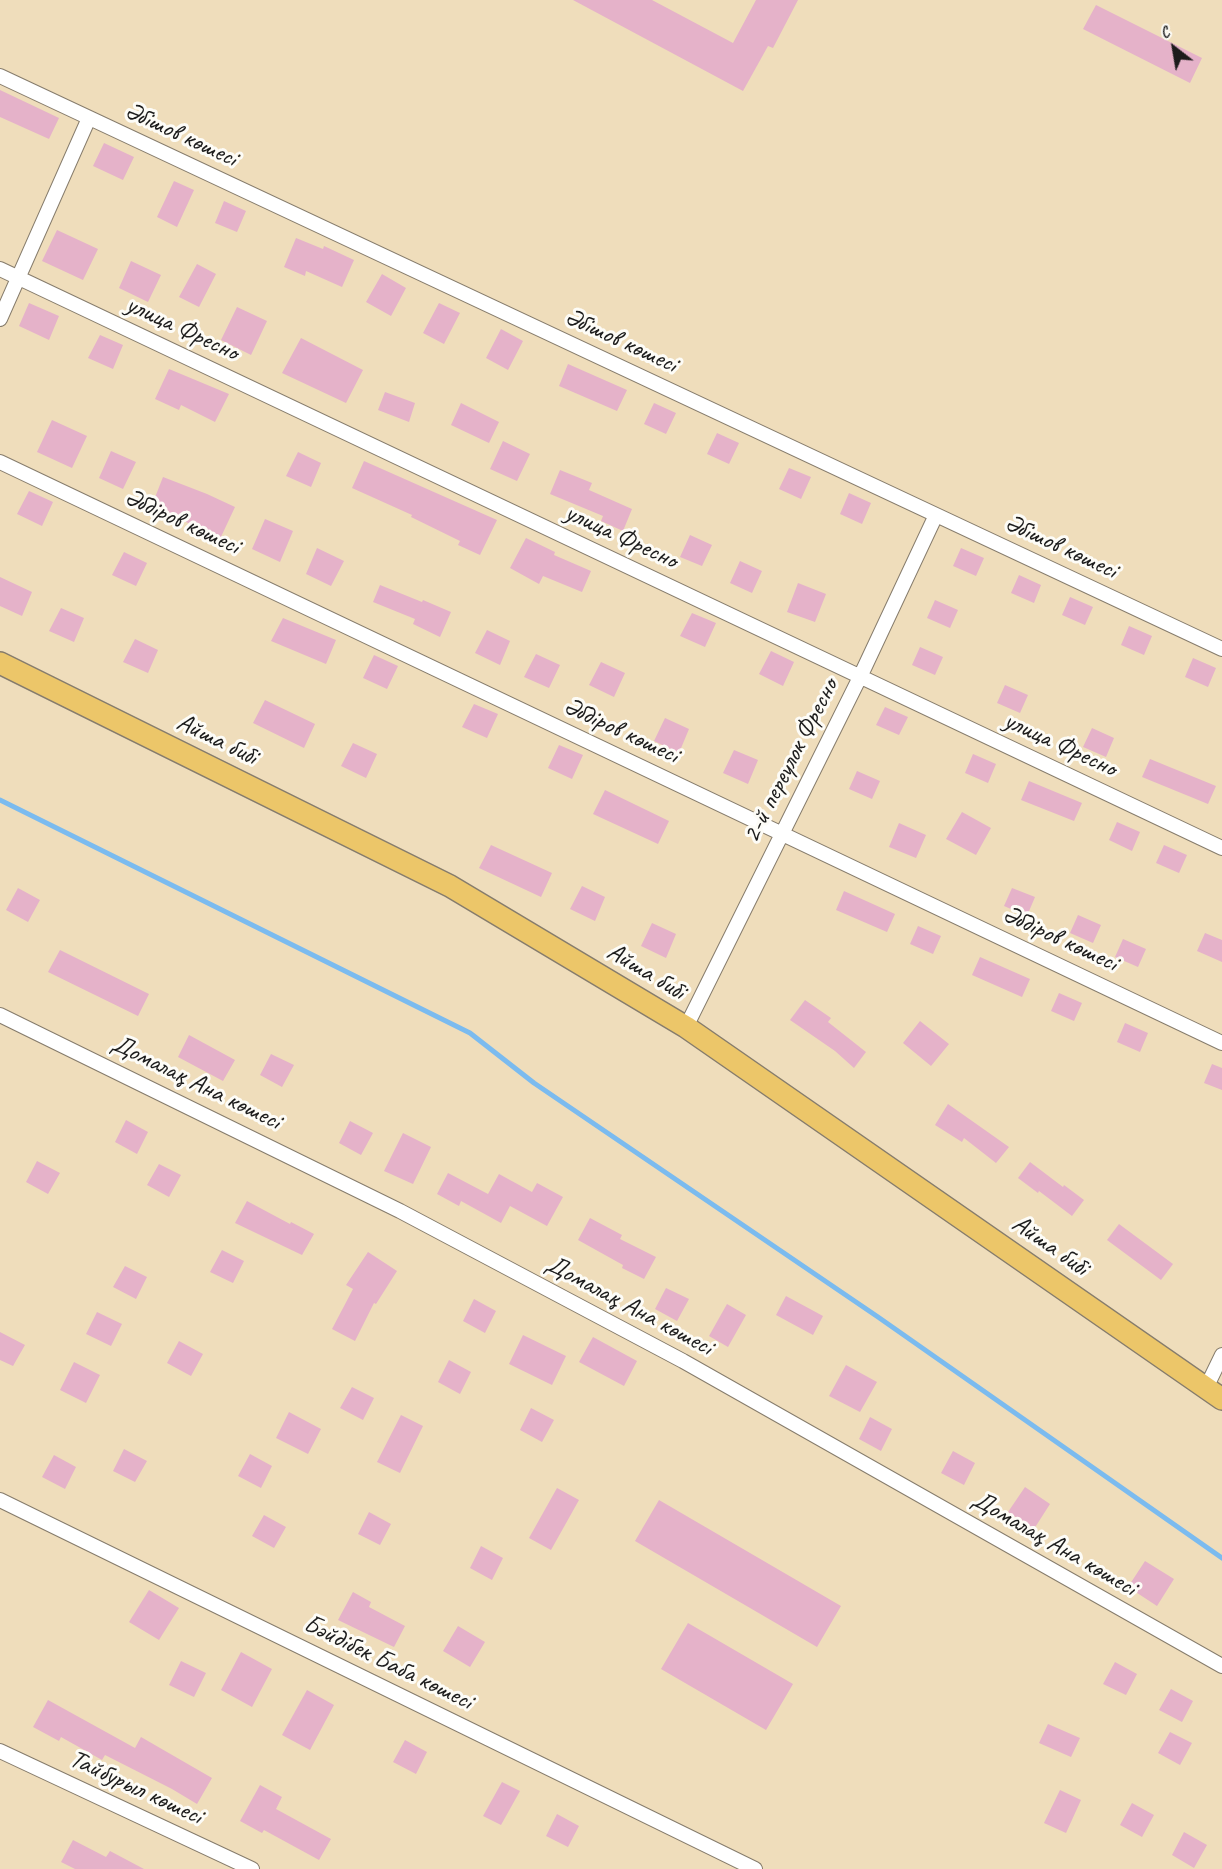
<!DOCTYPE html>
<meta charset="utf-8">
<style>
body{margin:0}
#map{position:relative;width:1222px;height:1869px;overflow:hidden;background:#efddbb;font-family:Caveat,sans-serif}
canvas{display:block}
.north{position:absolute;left:1144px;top:18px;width:60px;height:60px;-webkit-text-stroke:4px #fdfcf7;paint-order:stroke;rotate:329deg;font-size:16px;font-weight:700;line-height:24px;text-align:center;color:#1c1c1c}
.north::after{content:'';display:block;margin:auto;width:21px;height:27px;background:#1c1c1c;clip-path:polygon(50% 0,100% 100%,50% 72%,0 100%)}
</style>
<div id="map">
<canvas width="1222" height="1869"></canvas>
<div class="north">С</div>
</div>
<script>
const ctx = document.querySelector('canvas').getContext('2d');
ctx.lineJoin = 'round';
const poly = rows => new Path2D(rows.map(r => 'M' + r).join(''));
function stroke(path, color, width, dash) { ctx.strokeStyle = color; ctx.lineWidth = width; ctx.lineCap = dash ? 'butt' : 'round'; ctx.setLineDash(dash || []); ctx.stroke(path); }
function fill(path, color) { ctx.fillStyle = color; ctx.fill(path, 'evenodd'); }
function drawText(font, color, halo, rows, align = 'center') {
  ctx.font = font + ' Caveat,sans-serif'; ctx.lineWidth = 6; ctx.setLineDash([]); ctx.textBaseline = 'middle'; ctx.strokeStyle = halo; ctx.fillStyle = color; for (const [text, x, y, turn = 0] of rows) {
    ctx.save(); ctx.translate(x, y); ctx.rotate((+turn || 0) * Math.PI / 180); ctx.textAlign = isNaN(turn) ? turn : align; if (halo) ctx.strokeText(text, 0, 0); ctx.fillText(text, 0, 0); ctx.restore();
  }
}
const stream = poly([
 [0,800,470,1033,534,1083,878,1317,1222,1558]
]);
const building = poly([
 [573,0,652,0,733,43,756,0,798,0,773,48,768,46,743,91],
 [1096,5,1202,58,1190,83,1083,29],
 [0,90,59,118,49,139,0,117],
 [104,143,134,157,123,180,93,166],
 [174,181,194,190,177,227,157,217],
 [224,201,246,211,237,232,215,223],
 [57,230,98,249,83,280,42,261],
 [296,238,323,249,324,246,354,260,342,287,306,271,305,276,284,267],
 [131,261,161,275,148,302,119,288],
 [197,264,216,274,199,307,179,297],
 [382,274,406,288,391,316,366,302],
 [29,303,59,316,49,340,19,326],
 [439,303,460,313,444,344,423,333],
 [237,307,267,321,251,355,221,340],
 [501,329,523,341,508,370,486,358],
 [100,335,123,345,113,369,88,358],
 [301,338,363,370,346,403,282,373],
 [568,364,627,390,617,411,559,386],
 [169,369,229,394,215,422,181,405,179,410,155,399],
 [385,392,415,403,409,422,378,410],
 [461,403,499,422,489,443,451,425],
 [654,403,676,413,666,434,644,424],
 [52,420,87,436,72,468,37,452],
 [717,433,739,443,729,464,707,454],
 [503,441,530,454,517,481,490,469],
 [111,451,136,462,123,489,99,478],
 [298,452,321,463,311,487,286,476],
 [364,461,497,520,480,555,458,545,460,541,411,517,412,515,352,488],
 [789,468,811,477,801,499,779,489],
 [560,470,592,483,589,490,632,509,623,531,601,521,603,516,550,494],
 [163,477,207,494,235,507,220,539,152,505],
 [29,491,53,502,42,526,17,514],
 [849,493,871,503,862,524,840,514],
 [265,519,293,531,280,562,252,549],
 [690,535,712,545,702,566,680,557],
 [526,538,555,552,554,555,591,571,582,592,543,576,539,584,510,568],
 [317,548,344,561,331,586,306,574],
 [961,548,984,558,976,576,953,566],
 [124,552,147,563,136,586,112,575],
 [740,561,762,571,752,593,730,583],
 [1019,575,1041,585,1034,603,1011,593],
 [0,577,32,592,22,616,0,606],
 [798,583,826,594,815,622,787,612],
 [380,585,422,602,423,600,451,612,440,637,413,624,415,619,373,602],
 [1070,597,1093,607,1085,625,1062,615],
 [935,600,958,610,950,628,927,618],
 [61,608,84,618,74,642,49,631],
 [692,613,716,623,705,647,680,636],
 [283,618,336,640,326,664,271,641],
 [1129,626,1152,636,1144,655,1121,645],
 [487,630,510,641,500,665,475,653],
 [135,639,158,650,148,673,123,662],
 [920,647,943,657,935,675,912,665],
 [771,651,794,662,783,686,759,674],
 [536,654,560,665,549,688,524,677],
 [374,655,398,666,387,689,363,678],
 [1193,658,1216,668,1208,687,1185,677],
 [601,662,625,673,614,697,589,685],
 [1005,685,1028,695,1020,713,997,703],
 [265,700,315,724,304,748,253,723],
 [474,704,498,714,487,738,462,727],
 [885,707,908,717,899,735,876,725],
 [665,718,689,729,679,753,654,741],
 [1092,728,1114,738,1106,757,1083,747],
 [353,743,377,754,366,778,341,766],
 [559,745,583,755,572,779,548,768],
 [734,750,758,760,748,784,723,773],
 [973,754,996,764,988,783,965,773],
 [1150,759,1216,786,1208,804,1142,777],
 [857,771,880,781,872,799,849,789],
 [1029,781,1082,803,1074,821,1021,800],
 [605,790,669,821,658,844,593,814],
 [962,812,991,828,976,855,946,839],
 [1117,822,1140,832,1132,851,1109,840],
 [899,823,926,835,916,858,889,847],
 [491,845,552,873,541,897,479,868],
 [1164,845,1187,855,1179,873,1156,863],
 [582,886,605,897,595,921,570,909],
 [18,888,40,900,28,922,6,910],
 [1012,888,1035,897,1027,916,1004,906],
 [844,891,895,914,887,932,836,910],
 [1078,915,1101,925,1093,943,1070,933],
 [652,923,676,934,666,958,641,946],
 [918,926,941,936,933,954,910,944],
 [1205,933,1222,940,1222,962,1197,951],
 [1123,939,1146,949,1138,967,1115,957],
 [60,950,149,994,138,1016,48,972],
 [980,957,1030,979,1022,997,972,975],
 [1059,993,1082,1003,1074,1021,1051,1011],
 [805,1000,831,1018,828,1022,866,1052,854,1068,835,1051,790,1020],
 [920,1021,949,1044,931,1066,903,1043],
 [1125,1023,1148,1033,1140,1052,1117,1042],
 [189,1035,235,1060,223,1081,178,1057],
 [271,1054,294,1065,282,1087,260,1075],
 [1212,1064,1222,1068,1222,1090,1204,1083],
 [948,1104,1009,1147,996,1163,964,1138,962,1142,935,1125],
 [126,1120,148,1132,137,1154,115,1142],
 [350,1121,373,1133,361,1155,339,1143],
 [403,1133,431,1147,413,1184,384,1171],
 [37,1161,60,1173,48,1194,26,1182],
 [1030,1162,1063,1187,1064,1185,1084,1200,1072,1216,1039,1191,1038,1193,1018,1178],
 [159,1164,181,1175,169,1197,147,1185],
 [448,1173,488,1194,499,1174,532,1192,537,1183,563,1197,547,1226,510,1206,501,1223,461,1201,459,1206,437,1194],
 [247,1201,290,1224,291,1222,314,1234,302,1255,235,1223],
 [590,1218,622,1235,620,1239,656,1257,644,1279,622,1268,623,1265,578,1240],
 [1119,1224,1173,1264,1161,1280,1107,1240],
 [222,1250,244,1261,233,1283,210,1272],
 [368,1252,397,1271,376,1304,374,1303,355,1341,332,1329,353,1289,346,1285],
 [125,1266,147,1277,136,1299,113,1287],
 [666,1288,689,1299,677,1321,655,1309],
 [786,1296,823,1316,813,1335,776,1315],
 [474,1299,496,1311,485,1333,463,1321],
 [727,1304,746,1315,728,1347,709,1336],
 [97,1312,122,1324,111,1346,86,1334],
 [0,1332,25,1345,13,1366,0,1360],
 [523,1335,566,1356,552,1385,509,1364],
 [593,1337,637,1361,624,1386,579,1362],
 [179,1341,203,1354,191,1376,167,1363],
 [449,1360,471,1372,460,1394,438,1382],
 [74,1362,100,1375,86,1403,60,1390],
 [846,1365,877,1382,860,1412,829,1396],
 [352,1387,374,1398,363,1420,340,1408],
 [531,1408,554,1420,542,1442,520,1430],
 [289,1412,321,1429,308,1454,276,1438],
 [401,1415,423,1426,400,1473,377,1462],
 [870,1417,892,1429,881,1451,859,1439],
 [124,1449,147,1461,135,1482,113,1471],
 [953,1451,975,1463,964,1485,941,1473],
 [250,1454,272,1466,261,1488,238,1476],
 [54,1455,76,1467,65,1489,42,1477],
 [1025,1487,1050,1504,1034,1529,1008,1512],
 [557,1488,579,1500,551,1550,529,1538],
 [659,1500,841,1606,817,1647,635,1541],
 [369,1512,391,1524,380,1545,358,1534],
 [264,1515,286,1527,274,1548,252,1536],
 [481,1546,503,1558,492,1580,470,1568],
 [1145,1561,1174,1579,1157,1606,1128,1587],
 [149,1590,179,1608,159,1640,129,1622],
 [353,1592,371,1602,369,1607,405,1626,394,1647,338,1620],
 [688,1623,793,1684,766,1730,661,1669],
 [458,1626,485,1642,470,1667,443,1651],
 [241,1652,272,1669,252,1707,221,1690],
 [181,1661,206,1673,194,1697,169,1685],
 [1115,1662,1137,1674,1126,1695,1103,1684],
 [1171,1689,1193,1701,1182,1722,1159,1710],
 [307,1690,334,1705,310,1750,282,1735],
 [48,1700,135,1748,141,1737,212,1778,197,1804,172,1789,105,1755,102,1760,61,1737,59,1741,33,1727],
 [1048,1724,1080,1738,1071,1757,1039,1743],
 [1170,1732,1192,1743,1180,1765,1158,1753],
 [405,1740,427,1752,416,1774,393,1762],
 [502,1782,520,1791,501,1825,483,1816],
 [260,1785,282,1797,276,1809,331,1839,319,1860,264,1830,262,1833,240,1821],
 [1060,1790,1081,1800,1066,1833,1044,1823],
 [1132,1803,1154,1815,1142,1837,1120,1825],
 [557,1814,579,1826,568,1847,546,1836],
 [1184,1832,1207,1845,1194,1868,1172,1855],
 [73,1840,106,1857,110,1851,144,1869,75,1869,61,1862]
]);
const street = poly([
 [0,76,1222,649],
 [0,269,1222,848],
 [0,319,89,118],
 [0,462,1222,1043],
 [0,1015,400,1211,683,1361,1222,1666],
 [686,1027,860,677,936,515],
 [1206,1388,1222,1355],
 [0,1500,755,1869],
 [0,1751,252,1869]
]);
const primary = poly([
 [0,663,450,886,686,1027,1222,1399]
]);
const streetNames = [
 ["Әбішов көшесі",181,135,25],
 ["улица Фресно",182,329,25],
 ["Әбішов көшесі",621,341,25],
 ["Әбдіров көшесі",182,522,25],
 ["улица Фресно",621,537,25],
 ["Әбішов көшесі",1061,547,25],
 ["Әбдіров көшесі",621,731,25],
 ["Айша бибі",217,740,26],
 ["улица Фресно",1060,745,25],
 ["2-й переулок Фресно",791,761,-63],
 ["Әбдіров көшесі",1060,939,25],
 ["Айша бибі",646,972,31],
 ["Домалақ Ана көшесі",196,1083,26],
 ["Айша бибі",1050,1246,35],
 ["Домалақ Ана көшесі",629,1306,28],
 ["Домалақ Ана көшесі",1054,1544,30],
 ["Бәйдібек Баба көшесі",388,1663,26],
 ["Тайбурыл көшесі",136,1788,25]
];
stroke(stream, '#7bbbef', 5);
fill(building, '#e5b2c9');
stroke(street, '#867c6c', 16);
stroke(primary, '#867c6c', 24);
stroke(street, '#fff', 14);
stroke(primary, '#ecc669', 21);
drawText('26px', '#1c1c1c', '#fdfcf7', streetNames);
</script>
